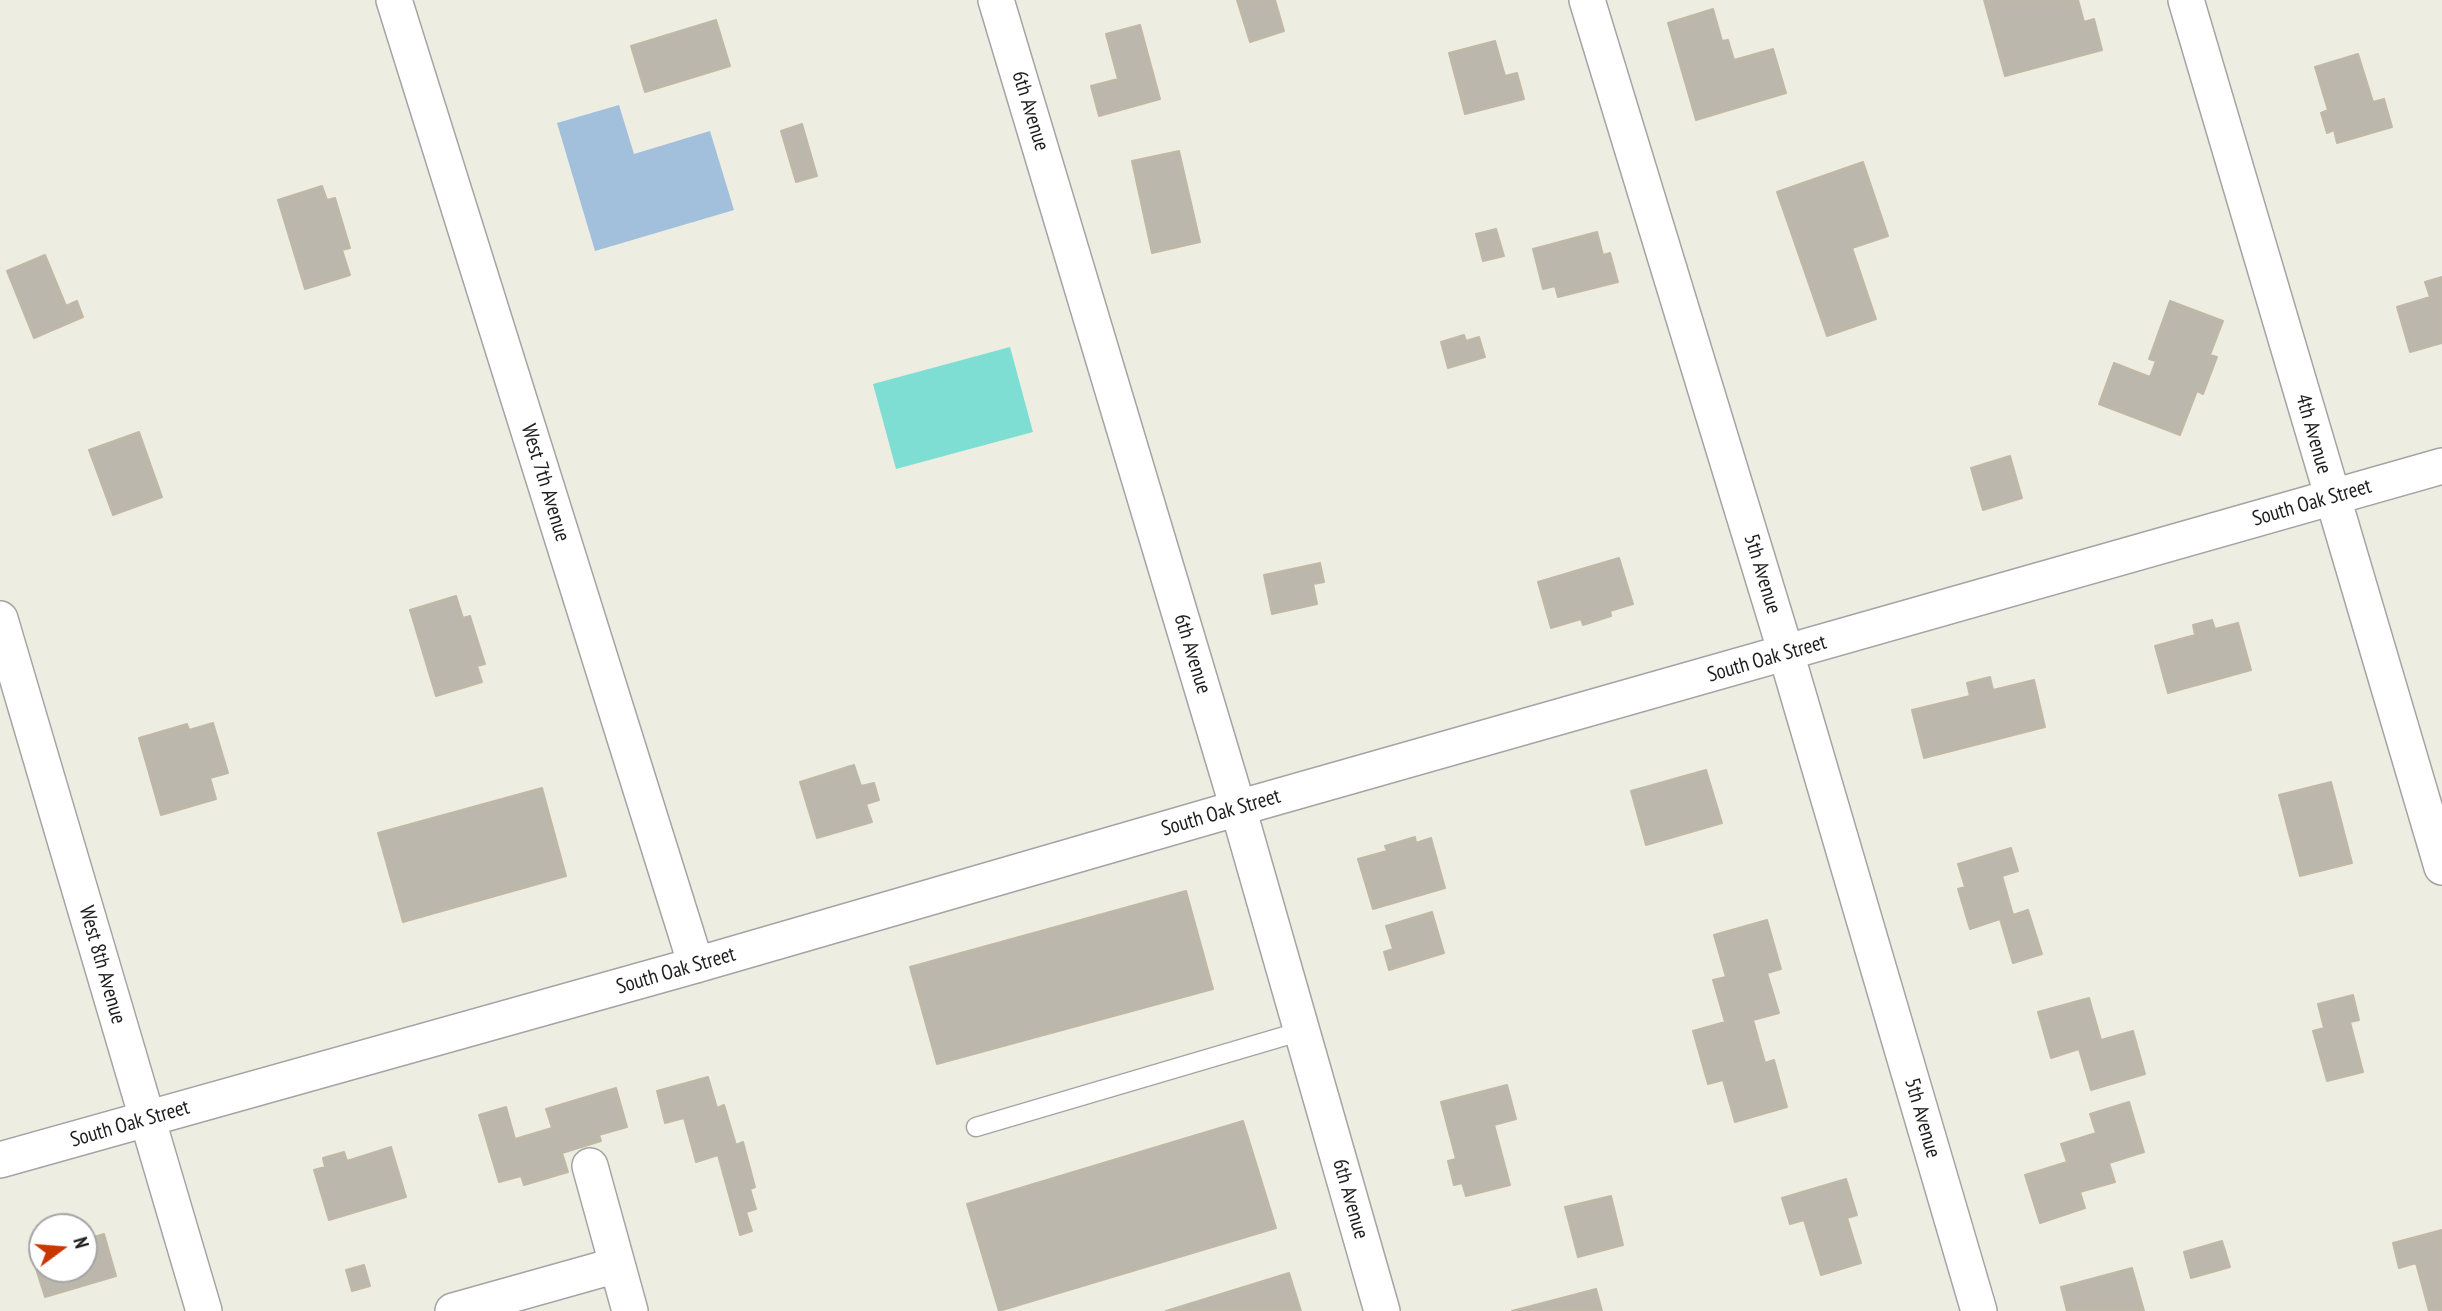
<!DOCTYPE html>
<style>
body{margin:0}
#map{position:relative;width:2442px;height:1311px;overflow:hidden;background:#eeede2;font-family:"PT Sans Narrow",sans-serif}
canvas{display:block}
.north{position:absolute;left:28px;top:1213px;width:70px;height:70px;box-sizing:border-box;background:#fff;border:2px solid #a5a5a5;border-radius:50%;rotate:74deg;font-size:19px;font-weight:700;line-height:28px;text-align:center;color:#1d1d1d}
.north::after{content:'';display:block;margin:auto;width:24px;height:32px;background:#c93700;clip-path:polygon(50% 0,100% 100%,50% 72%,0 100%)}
</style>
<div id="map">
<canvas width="2442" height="1311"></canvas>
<div class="north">N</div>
</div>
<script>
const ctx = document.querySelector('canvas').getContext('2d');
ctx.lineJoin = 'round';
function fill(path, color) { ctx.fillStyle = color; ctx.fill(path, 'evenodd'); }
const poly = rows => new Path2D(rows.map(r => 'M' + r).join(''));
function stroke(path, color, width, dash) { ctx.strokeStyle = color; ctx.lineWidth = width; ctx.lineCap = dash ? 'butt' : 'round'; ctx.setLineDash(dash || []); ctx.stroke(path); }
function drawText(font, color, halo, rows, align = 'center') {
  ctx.font = font + ' "PT Sans Narrow",sans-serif'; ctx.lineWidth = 7; ctx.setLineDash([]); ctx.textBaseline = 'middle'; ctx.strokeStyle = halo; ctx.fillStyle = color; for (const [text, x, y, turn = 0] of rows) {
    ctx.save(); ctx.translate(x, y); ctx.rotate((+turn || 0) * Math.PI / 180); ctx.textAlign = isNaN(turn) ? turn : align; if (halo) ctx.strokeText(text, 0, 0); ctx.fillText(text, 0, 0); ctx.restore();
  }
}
const pitch = poly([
 [1010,347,1033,432,896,469,873,384]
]);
const water = poly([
 [619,105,634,154,710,131,734,210,595,251,557,123]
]);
const building = poly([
 [1237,0,1275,0,1284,31,1250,42,1237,0],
 [1984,0,2078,0,2084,22,2094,19,2102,50,2005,76,1984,0],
 [1713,9,1722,41,1728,40,1734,60,1773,49,1786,93,1696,120,1668,23,1713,9],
 [716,20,730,66,645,92,631,46,716,20],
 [1140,25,1160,99,1099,116,1091,86,1118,79,1106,34,1140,25],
 [1495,41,1505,76,1517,73,1524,99,1465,114,1449,53,1495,41],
 [2358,54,2373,102,2384,99,2392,127,2337,143,2334,130,2327,133,2321,113,2328,110,2315,67,2358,54],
 [802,124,817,176,796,182,781,131,802,124],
 [1179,151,1200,242,1152,253,1132,161,1179,151],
 [1863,162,1888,236,1852,248,1876,319,1827,336,1777,192,1863,162],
 [322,186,327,200,335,198,350,248,342,250,350,275,305,289,278,200,322,186],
 [1496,229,1504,256,1483,261,1476,234,1496,229],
 [1597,232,1603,255,1610,253,1618,282,1558,297,1555,286,1543,289,1533,249,1597,232],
 [45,255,66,306,77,301,83,317,34,338,7,271,45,255],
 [2442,277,2442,343,2410,352,2397,307,2430,297,2425,282,2442,277],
 [2170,301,2223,321,2210,355,2217,357,2203,394,2197,391,2180,435,2099,404,2114,363,2150,377,2156,361,2149,359,2170,301],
 [1464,335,1466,341,1479,337,1485,357,1448,368,1441,342,1464,335],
 [139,432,162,497,113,515,89,450,139,432],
 [2010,456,2022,498,1983,510,1971,468,2010,456],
 [1619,558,1633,604,1610,611,1611,616,1583,625,1581,619,1551,628,1538,582,1619,558],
 [1320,563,1324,582,1313,584,1317,604,1272,614,1264,575,1320,563],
 [456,596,463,618,470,616,485,664,477,666,482,682,436,696,410,610,456,596],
 [2212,620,2215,629,2238,623,2251,670,2168,693,2155,646,2195,635,2193,625,2212,620],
 [1990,677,1993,690,2034,680,2045,727,1924,758,1912,710,1970,696,1967,683,1990,677],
 [213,723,228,773,210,778,216,799,161,815,139,738,187,724,189,730,213,723],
 [854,765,861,786,874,783,879,800,866,804,872,822,817,838,800,782,854,765],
 [1706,770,1722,823,1646,845,1631,791,1706,770],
 [2331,782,2352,863,2300,876,2279,795,2331,782],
 [542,788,566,876,403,922,378,833,542,788],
 [1415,837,1416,843,1431,838,1445,888,1373,909,1358,859,1387,851,1385,846,1415,837],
 [2011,848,2018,871,2002,876,2013,915,2028,910,2042,954,2013,963,2000,919,1970,929,1958,889,1965,887,1958,864,2011,848],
 [1186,891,1213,989,937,1064,910,967,1186,891],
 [1432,912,1444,953,1389,970,1384,952,1393,949,1386,926,1432,912],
 [1767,920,1781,969,1767,973,1779,1013,1753,1020,1765,1063,1774,1060,1787,1107,1735,1122,1723,1080,1708,1084,1693,1031,1725,1022,1713,980,1726,977,1714,935,1767,920],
 [2353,995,2359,1020,2350,1022,2363,1072,2327,1081,2313,1031,2324,1028,2318,1004,2353,995],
 [2089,998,2101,1040,2133,1031,2145,1074,2091,1090,2079,1049,2051,1058,2038,1012,2089,998],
 [708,1077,717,1108,724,1105,736,1145,743,1142,755,1187,750,1189,756,1209,746,1212,752,1231,740,1235,718,1155,696,1162,684,1118,665,1123,657,1091,708,1077],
 [1507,1085,1516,1119,1494,1125,1510,1185,1466,1196,1462,1183,1454,1185,1448,1161,1456,1159,1441,1102,1507,1085],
 [616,1088,627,1127,599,1135,601,1141,562,1153,568,1172,524,1185,521,1176,499,1182,479,1115,506,1107,515,1139,552,1128,546,1109,616,1088],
 [2129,1102,2144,1152,2109,1163,2115,1182,2080,1192,2085,1208,2040,1223,2025,1175,2067,1162,2061,1144,2096,1133,2090,1114,2129,1102],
 [1243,1121,1276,1228,999,1311,967,1204,1243,1121],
 [391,1147,406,1197,329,1220,314,1170,325,1167,323,1158,344,1152,347,1161,391,1147],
 [1846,1179,1857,1215,1847,1218,1861,1263,1821,1275,1804,1220,1790,1224,1782,1198,1846,1179],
 [1611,1196,1623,1245,1578,1257,1565,1207,1611,1196],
 [2442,1230,2442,1311,2429,1311,2416,1263,2399,1268,2393,1243,2442,1230],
 [104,1234,116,1276,45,1297,32,1256,42,1253,42,1269,84,1269,84,1240,104,1234],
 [2222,1241,2230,1267,2191,1278,2184,1252,2222,1241],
 [364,1265,370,1286,352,1291,346,1270,364,1265],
 [2132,1268,2144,1311,2067,1311,2061,1287,2132,1268],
 [1289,1273,1301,1311,1166,1311,1289,1273],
 [1596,1289,1602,1311,1512,1311,1596,1289]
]);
const lane = poly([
 [976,1127,1302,1031]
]);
const street = poly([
 [394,0,696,965],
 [996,0,1238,808,1382,1311],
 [1587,0,1786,653,1979,1311],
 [2186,0,2442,867],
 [0,619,204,1311],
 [0,1160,696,965,1238,808,2442,466],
 [590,1166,630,1311],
 [453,1311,617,1265]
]);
const streetNames = [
 ["6th Avenue",1030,111,73],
 ["4th Avenue",2313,434,74],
 ["West 7th Avenue",545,483,73],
 ["South Oak Street",2312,503,-16],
 ["5th Avenue",1762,574,73],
 ["6th Avenue",1192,654,73],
 ["South Oak Street",1767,659,-16],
 ["South Oak Street",1221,813,-16],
 ["West 8th Avenue",102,965,74],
 ["South Oak Street",676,971,-16],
 ["5th Avenue",1922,1118,74],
 ["South Oak Street",130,1124,-16],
 ["6th Avenue",1350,1199,74]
];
fill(pitch, '#7fded3');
fill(water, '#a2bfdc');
fill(building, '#bbb7ac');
stroke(building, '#c0b8a5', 2);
stroke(lane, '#a4a4a4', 21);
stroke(street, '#a4a4a4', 38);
stroke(lane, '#fff', 18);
stroke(street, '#fff', 35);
drawText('21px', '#1d1d1d', '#fff', streetNames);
</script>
